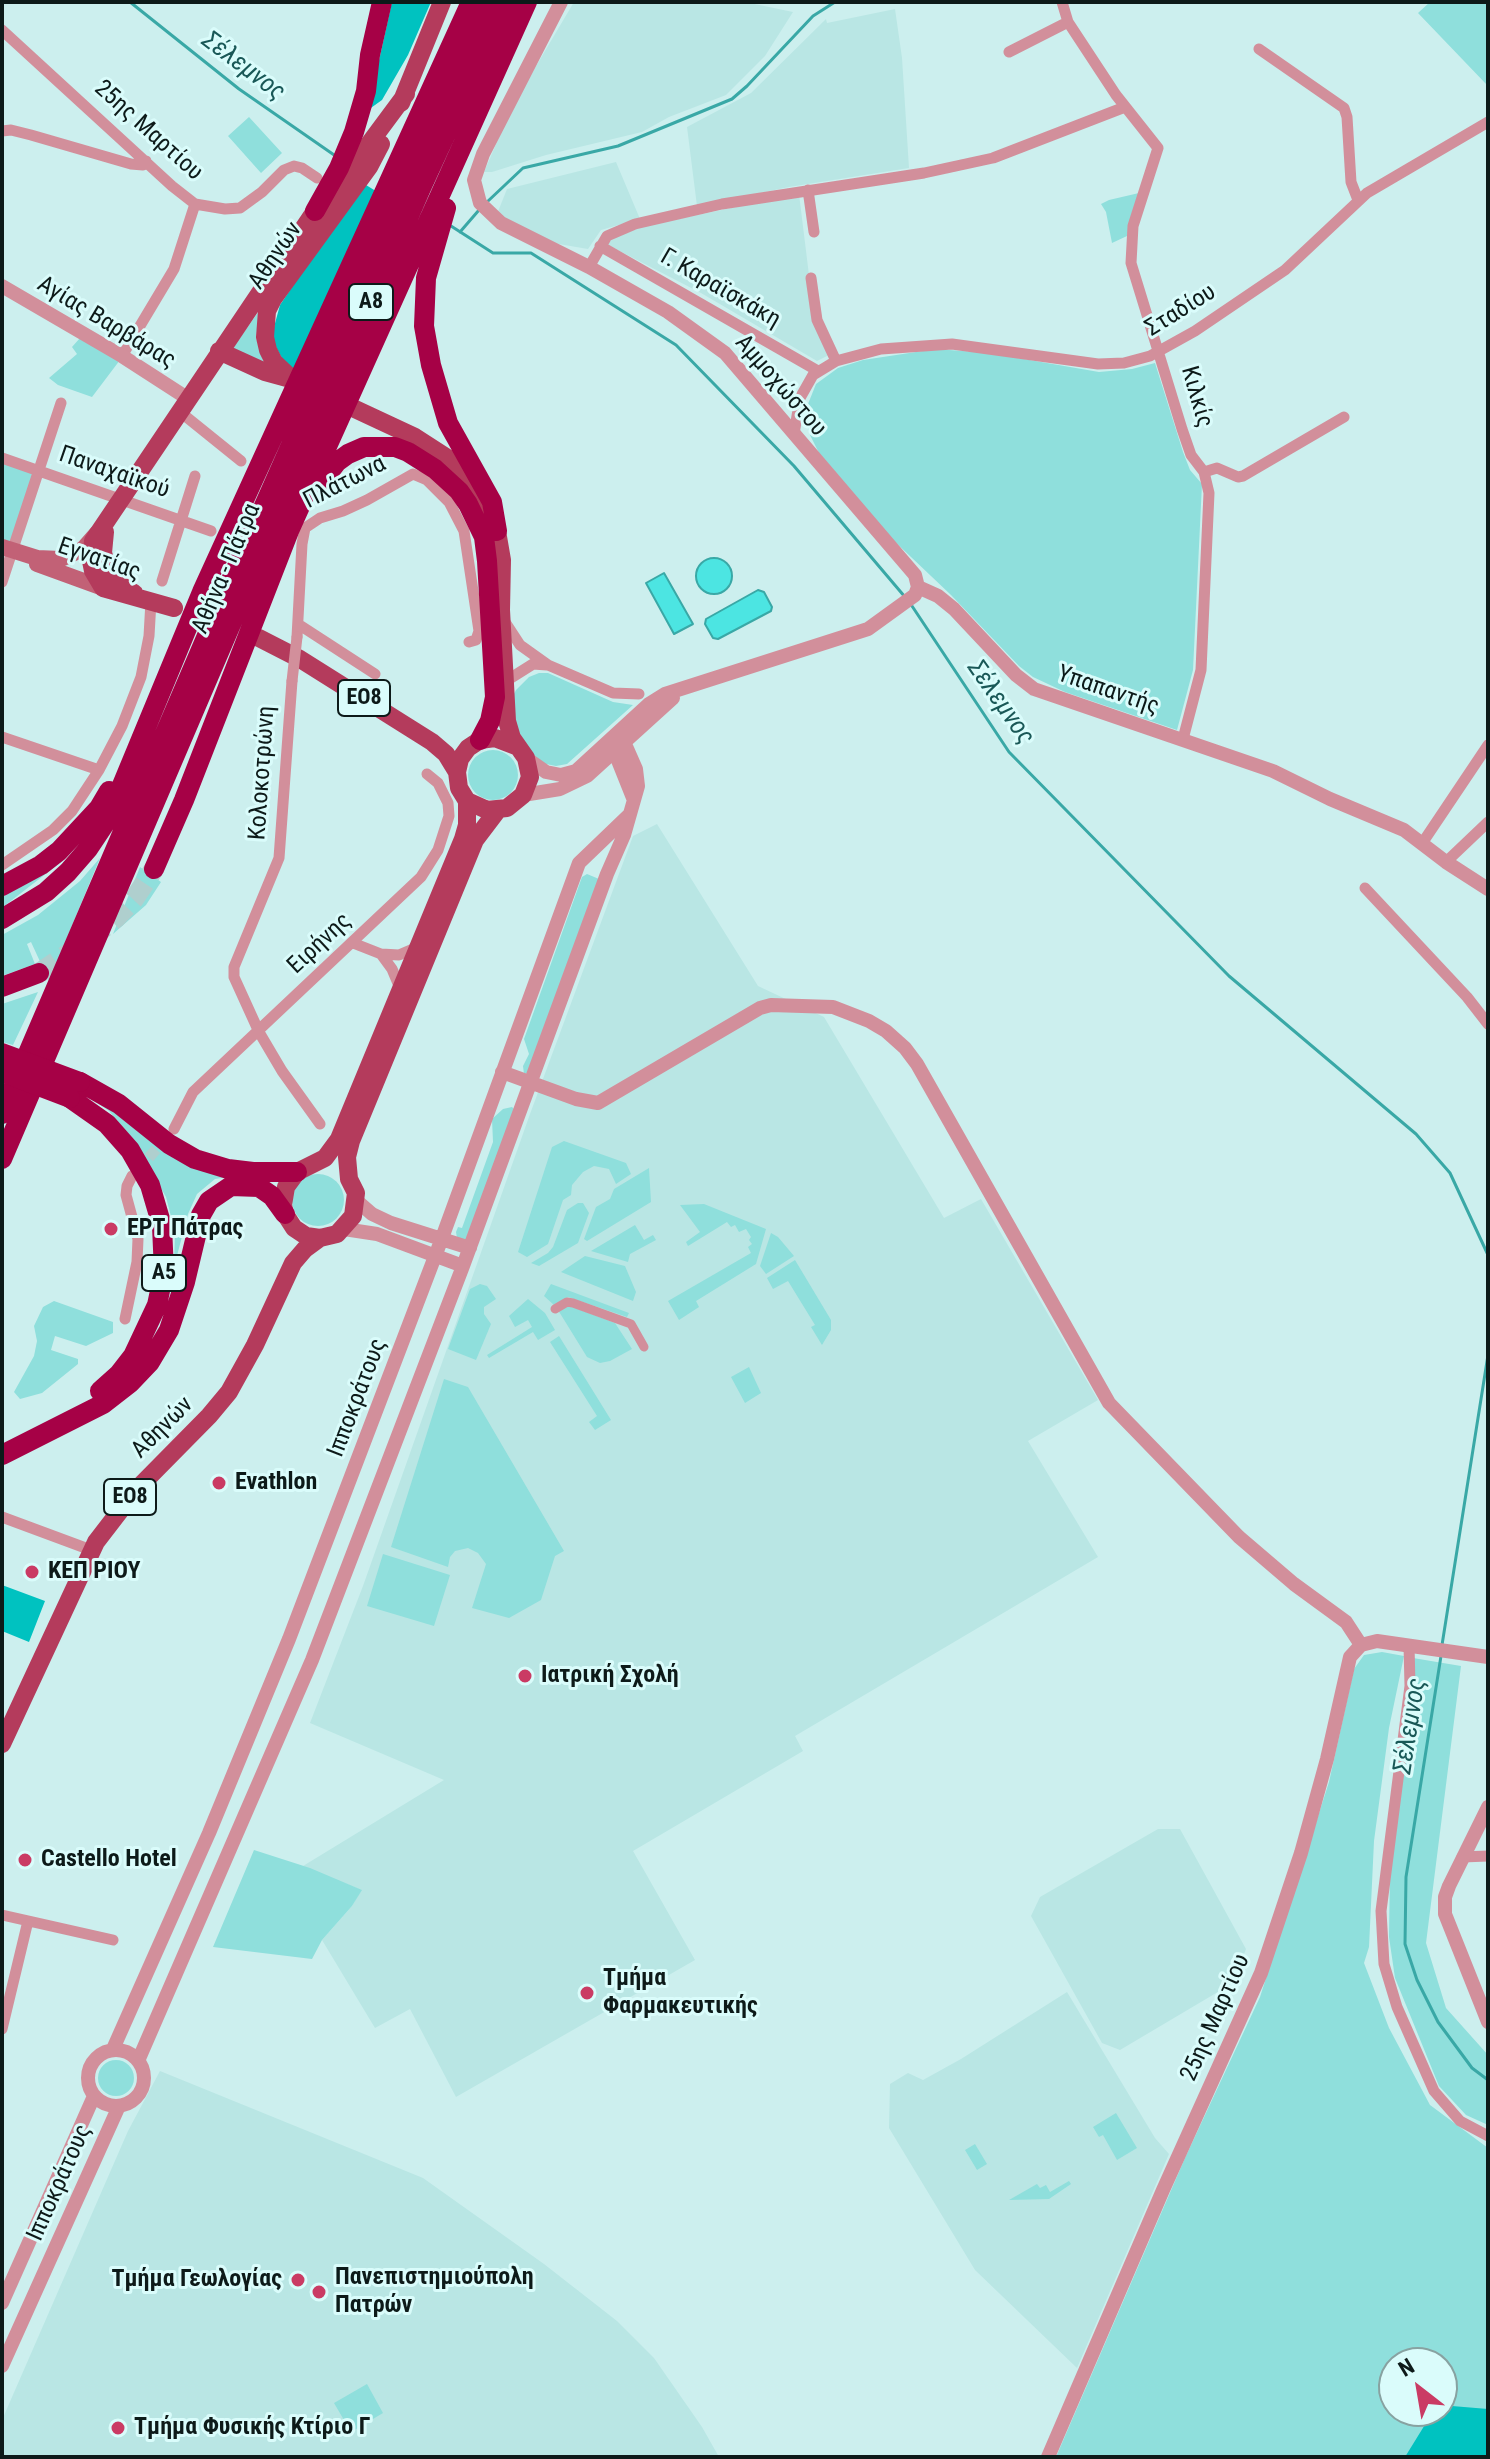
<!DOCTYPE html>
<meta charset="utf-8">
<style>
body{margin:0}
#map{position:relative;width:1490px;height:2459px;overflow:hidden;background:#ccefee;font-family:"Roboto Condensed",sans-serif}
canvas{display:block}
.frame{position:absolute;inset:0;border:4px solid #0d1a19;pointer-events:none}
.north{position:absolute;left:1378px;top:2347px;width:80px;height:80px;box-sizing:border-box;background:#dafcfb;border:2px solid #88a2a1;border-radius:50%;rotate:329deg;font-size:22px;font-weight:700;line-height:32px;text-align:center;color:#0d1a19}
.north::after{content:'';display:block;margin:auto;width:28px;height:36px;background:#ca3b64;clip-path:polygon(50% 0,100% 100%,50% 72%,0 100%)}
</style>
<div id="map">
<canvas width="1490" height="2459"></canvas>
<div class="frame"></div>
<div class="north">N</div>
</div>
<script>
const ctx = document.querySelector('canvas').getContext('2d');
ctx.lineJoin = 'round';
function fill(path, color) { ctx.fillStyle = color; ctx.fill(path, 'evenodd'); }
const poly = rows => new Path2D(rows.map(r => 'M' + r).join(''));
function stroke(path, color, width, dash) { ctx.strokeStyle = color; ctx.lineWidth = width; ctx.lineCap = dash ? 'butt' : 'round'; ctx.setLineDash(dash || []); ctx.stroke(path); }
function drawText(font, color, halo, rows, align = 'center') {
  ctx.font = font + ' "Roboto Condensed",sans-serif'; ctx.lineWidth = 6; ctx.setLineDash([]); ctx.textBaseline = 'middle'; ctx.strokeStyle = halo; ctx.fillStyle = color; for (const [text, x, y, turn = 0] of rows) {
    ctx.save(); ctx.translate(x, y); ctx.rotate((+turn || 0) * Math.PI / 180); ctx.textAlign = isNaN(turn) ? turn : align; if (halo) ctx.strokeText(text, 0, 0); ctx.fillText(text, 0, 0); ctx.restore();
  }
}
const built = poly([
 [574,2,745,2,793,12,765,56,726,95,669,117,642,132,546,155,492,172,484,172,513,105],
 [895,9,902,58,909,168,789,187,697,206,687,127,751,93,826,19,827,23],
 [616,162,640,219,601,230,588,249,547,242,497,214,507,189],
 [799,194,815,324,829,355,817,361,701,293,606,244,611,239,644,226],
 [657,824,758,986,824,1017,944,1218,981,1199,1098,1400,1028,1441,1098,1557,795,1736,803,1751,633,1851,695,1960,456,2097,410,2009,375,2028,322,1940,352,1906,361,1890,303,1866,444,1780,310,1723,363,1586,530,1114,633,836],
 [1158,1829,1180,1829,1246,1949,1233,1983,1120,2050,1102,2043,1031,1916,1040,1897],
 [1067,1992,1155,2138,1169,2154,1077,2368,975,2270,889,2128,890,2084,908,2073,923,2080,961,2059],
 [160,2071,423,2178,544,2264,617,2321,654,2358,702,2427,719,2457,2,2457,2,2420,128,2131]
]);
const green = poly([
 [1430,2,1488,2,1487,85,1418,13],
 [249,117,282,153,261,173,228,136],
 [1139,193,1127,236,1112,243,1106,212,1101,204,1109,200],
 [259,311,256,338,264,363,233,348],
 [80,338,120,360,92,397,58,385,49,378,77,354,72,347],
 [936,349,989,353,1099,372,1132,369,1155,363,1183,452,1190,470,1202,484,1193,670,1177,730,1065,692,1033,677,1019,666,951,595,891,538,819,453,810,435,807,423,806,409,816,384,838,368,863,360],
 [2,458,40,470,12,551,2,547],
 [539,673,548,673,613,702,633,705,567,764,556,766,541,763,530,755,512,726,513,696,516,690,529,677],
 '468 775a25 25 0 1 1 50 0a25 25 0 1 1-50 0Z',
 [100,858,49,981,31,942,27,944,35,964,2,976,2,935,38,915,80,881],
 [65,859,3,907,2,907,2,894],
 [140,867,161,882,146,905,113,934],
 [587,874,599,879,528,1073,524,1074,523,1066,529,1054,524,1039,582,877],
 [38,992,13,1045,2,1042,2,1004],
 [95,1101,229,1177,215,1179,197,1194,188,1214,174,1267,175,1232,166,1197,133,1139,109,1111],
 [512,1107,514,1109,466,1240,457,1238,456,1232,458,1227,462,1228,493,1142,492,1119,503,1109],
 [564,1141,626,1163,631,1174,616,1184,609,1169,594,1166,583,1172,572,1185,571,1195,563,1200,548,1244,527,1257,518,1252,552,1147],
 [649,1168,651,1202,587,1241,584,1239,596,1207,610,1199,614,1189],
 '292 1200a26 26 0 1 1 52 0a26 26 0 1 1-52 0Z',
 [578,1203,583,1203,589,1213,578,1243,539,1266,531,1263,548,1253,553,1247,567,1210],
 [704,1204,766,1229,756,1264,696,1301,699,1307,679,1320,668,1301,751,1253,748,1247,752,1244,749,1240,751,1237,746,1229,739,1232,735,1225,731,1227,727,1222,688,1246,686,1242,700,1232,680,1205],
 [635,1225,644,1240,653,1235,656,1240,630,1254,628,1262,591,1251],
 [771,1233,778,1237,794,1256,766,1274,760,1266],
 [585,1256,625,1266,636,1292,633,1301,561,1272],
 [795,1260,831,1320,831,1330,822,1345,811,1327,815,1325,788,1281,773,1289,767,1278],
 [480,1284,487,1286,496,1299,484,1307,484,1314,491,1324,476,1360,448,1349,470,1289],
 [551,1284,629,1313,627,1317,568,1297,554,1305,544,1296],
 [528,1299,545,1313,555,1330,538,1340,533,1332,489,1358,487,1355,532,1327,528,1320,515,1327,509,1316],
 [54,1301,113,1322,113,1333,86,1346,55,1336,51,1350,78,1359,78,1364,42,1393,20,1399,14,1392,34,1356,37,1341,34,1326,43,1307],
 [570,1306,615,1323,632,1349,610,1361,600,1363,587,1357,558,1310],
 [559,1336,611,1420,595,1430,589,1422,597,1416,550,1342],
 [749,1367,761,1393,745,1403,731,1377],
 [444,1379,468,1387,564,1551,555,1556,541,1600,509,1618,472,1608,486,1564,478,1553,468,1548,455,1551,450,1557,448,1567,391,1547],
 [383,1554,450,1575,434,1626,367,1606],
 [1382,1652,1404,1656,1389,1728,1374,1841,1369,1947,1364,1963,1389,2028,1430,2105,1488,2148,1488,2457,1056,2457,1185,2158,1260,1997,1329,1782,1354,1669,1364,1655],
 [1394,2363,1442,2363,1442,2411,1394,2411],
 [1413,1658,1461,1666,1426,1943,1446,2008,1488,2055,1488,2125,1466,2115,1439,2086,1395,1978,1389,1937,1390,1869],
 [254,1850,310,1868,362,1890,352,1906,322,1940,312,1959,213,1947],
 '98 2078a18 18 0 1 1 36 0a18 18 0 1 1-36 0Z',
 [1116,2113,1137,2148,1117,2160,1103,2135,1099,2137,1093,2127],
 [975,2144,987,2164,977,2170,965,2150],
 [1069,2181,1071,2184,1049,2199,1009,2200,1037,2184,1040,2188,1046,2185,1050,2192],
 [367,2384,383,2413,351,2432,334,2403]
]);
const forest = poly([
 [392,2,431,2,408,55,382,100,368,110],
 [366,185,379,193,294,369,284,362,271,338,280,305,329,232],
 [2,1585,45,1601,29,1642,2,1631],
 [1452,2406,1488,2409,1488,2457,1405,2457,1426,2423]
]);
const water = poly([
 '696 576a18 18 0 1 1 36 0a18 18 0 1 1-36 0Z',
 [664,573,693,624,674,634,646,583,664,573],
 [758,590,764,592,772,607,771,611,718,639,713,638,705,624,706,619,758,590]
]);
const stream = poly([
 [130,2,239,89,337,157],
 [487,202,523,168,618,146,732,99,747,86,813,16,835,2],
 [451,226,493,253,531,253,676,345,794,466,905,597],
 [460,232,479,210],
 [910,603,1009,752,1229,976,1416,1134,1450,1173,1488,1255],
 [1442,1645,1488,1355],
 [1441,1656,1406,1877,1405,1944,1417,1980,1438,2022,1472,2068,1488,2080]
]);
const minorTunnel = poly([
 [138,1170,166,1138]
]);
const motorwayTunnel = poly([
 [39,973,90,939,116,918,134,899,154,869]
]);
const pedestrian = poly([
 [555,1309,567,1302,573,1303,631,1324,644,1347]
]);
const minor = poly([
 [1062,2,1068,22,1116,95,1158,148,1133,226,1131,263,1182,429,1191,455,1204,472,1209,493,1201,670,1183,739],
 [2,30,172,186,195,204,225,209,240,208,262,192,284,170,294,166,302,168,317,178],
 [1259,49,1344,108,1347,117,1351,182,1358,200],
 [1009,52,1068,22],
 [2,131,11,130,31,135,131,164,143,165,146,161],
 [808,190,814,232],
 [600,246,818,371],
 [589,267,607,236,635,224,722,204,924,173,993,158,1125,107],
 [811,278,817,320,836,361],
 [122,356,174,269,195,204],
 [179,411,241,461],
 [794,434,800,398,813,375,836,361,881,349,952,344,1098,364,1124,363,1150,356,1195,331,1285,270,1367,193,1488,122],
 [2,458,211,531],
 [1204,472,1217,468,1238,477,1243,476,1344,417],
 [162,581,195,476],
 [2,582,61,403],
 [505,622,520,645,548,665,613,693,639,694],
 [298,624,375,674],
 [297,637,302,544,305,528,320,518,343,511,367,500,413,474,427,480,449,502,464,531,479,631,476,640,469,642],
 [292,681,279,858,234,967,234,977,259,1032,282,1071,320,1124],
 [506,681,533,664,547,665],
 [2,737,99,770],
 [1423,842,1488,745],
 [1446,862,1488,822],
 [2,865,53,830,72,811,99,770,122,726,141,677,149,636,151,601],
 [1365,888,1467,997,1488,1024],
 [353,943,381,954,399,955,420,946],
 [381,954,392,969,400,988],
 [174,1129,193,1092,421,877,438,850,449,816,448,803,438,783,427,774],
 [125,1319,137,1262,138,1239,126,1195,127,1186,132,1176],
 [2,1517,91,1550],
 [1409,1645,1410,1686,1381,1911,1384,1964,1397,2007,1434,2091,1460,2121,1488,2136],
 [1462,1857,1488,1856],
 [2,1915,113,1940],
 [2,2029,28,1921]
]);
const tertiary = poly([
 [561,2,483,154,474,180,480,203,501,223,589,267,668,312,725,353,915,575,918,587],
 [2,286,122,356,187,398],
 [613,748,633,798],
 [526,758,546,772,561,775,576,771,649,704,665,694,868,629,915,595,918,587,938,596,954,609,1016,675,1034,689,1273,771,1330,799,1404,830,1446,862,1488,889],
 [523,795,560,789,587,776,673,698],
 [502,1072,576,1099,598,1103,760,1008,771,1005,833,1007,869,1021,886,1031,905,1048,917,1064,1109,1403,1239,1537,1294,1584,1346,1622,1361,1645],
 [357,1201,372,1214,391,1223,470,1248],
 [344,1229,377,1234,463,1266],
 [1488,1807,1449,1886,1445,1897,1445,1914,1488,2022],
 [113,2049,209,1833,289,1639,442,1238,579,863,629,815],
 '88 2078a28 28 0 1 1 56 0a28 28 0 1 1-56 0Z',
 [138,2061,312,1660,463,1266,607,874,624,835,638,786,636,769,625,744,612,739],
 [2,2303,94,2096],
 [2,2366,119,2106],
 [1048,2457,1163,2190,1261,1973,1301,1853,1327,1759,1350,1657,1361,1645,1377,1641,1488,1657]
]);
const secondary = poly([
 [2,547,37,558,61,559,83,549,97,533],
 [37,564,103,588]
]);
const primary = poly([
 [401,103,442,2],
 [219,351,265,372,287,378],
 [293,380,274,362,268,350,265,337,267,311,273,299,369,167,381,144],
 [355,409,415,437,446,457,470,482,488,511,497,531,502,560,501,610,507,721,512,738,526,758,530,777,523,795,507,808,487,810,467,801,459,788,457,772,460,759,468,748,480,740,495,738,516,746],
 [105,532,103,553,109,572,122,586,134,593],
 [174,608,103,588,93,571,91,561,93,541,315,211,334,191,406,94],
 [259,638,300,659,432,742,446,754,457,772],
 [467,801,467,825,463,839,339,1139,325,1158,297,1172,286,1187,283,1205,285,1214,294,1228,306,1236,320,1238,337,1234,353,1216,356,1193,349,1179,347,1157,351,1141,475,840,497,811],
 [2,1744,96,1542,136,1490,209,1416,229,1392,255,1345,293,1263,305,1249,320,1238]
]);
const motorway = poly([
 [446,208,426,278,424,326,431,365,448,423,492,502,497,531],
 [315,211,339,168,354,132,366,91,370,55,382,2],
 [320,484,337,462,348,454,364,447,395,447,408,452,435,469,459,491,468,504,484,537,487,561,495,697,490,721,480,740],
 [154,869,184,800,289,531,527,2],
 [2,886,41,865,59,851,99,808,109,791],
 [2,919,46,892,68,872,88,849,108,819,202,592,471,2],
 [2,987,39,973],
 [80,1082,119,1104,169,1144,195,1159,228,1169,253,1172,297,1172],
 [70,1098,107,1124,130,1150,150,1185,162,1226,164,1272,157,1305,133,1356,119,1374,100,1391],
 [2,1114,224,596,488,2],
 [2,1159,240,603,421,188,506,2],
 [2,1455,103,1404,130,1383,150,1362,169,1330,185,1282,201,1215,209,1201,231,1186,259,1187,272,1196,285,1214]
]);
const minorBridge = poly([
 [292,681,297,637]
]);
const motorwayBridge = poly([
 [2,1053,80,1082],
 [2,1072,70,1098]
]);
const markers = [
 [111,1229,8,"#ca3b64"],
 [219,1483,8,"#ca3b64"],
 [32,1572,8,"#ca3b64"],
 [525,1676,8,"#ca3b64"],
 [25,1860,8,"#ca3b64"],
 [587,1993,8,"#ca3b64"],
 [298,2280,8,"#ca3b64"],
 [319,2292,8,"#ca3b64"],
 [118,2428,8,"#ca3b64"]
];
const shields = [
 [371,302,44],
 [364,698,52],
 [164,1273,44],
 [130,1497,52]
];
const shieldNames = [
 ["Α8",371,302],
 ["ΕΟ8",364,698],
 ["Α5",164,1273],
 ["ΕΟ8",130,1497]
];
const streetNames = [
 ["25ης Μαρτίου",148,131,42],
 ["Αθηνών",276,256,-56],
 ["Γ. Καραϊσκάκη",720,289,30],
 ["Σταδίου",1181,311,-32],
 ["Αγίας Βαρβάρας",106,323,31],
 ["Αμμοχώστου",780,386,49],
 ["Κιλκίς",1196,397,74],
 ["Παναχαϊκού",114,473,19],
 ["Πλάτωνα",345,483,-27],
 ["Εγνατίας",99,560,19],
 ["Αθήνα - Πάτρα",227,569,-67],
 ["Υπαπαντής",1108,691,19],
 ["Κολοκοτρώνη",263,773,-86],
 ["Ειρήνης",320,944,-43],
 ["Ιπποκράτους",358,1398,-69],
 ["Αθηνών",163,1428,-45],
 ["25ης Μαρτίου",1216,2018,-66],
 ["Ιπποκράτους",60,2183,-66]
];
const poiNames = [
 ["ΕΡΤ Πάτρας",127,1229],
 ["Evathlon",235,1483],
 ["ΚΕΠ ΡΙΟΥ",48,1572],
 ["Ιατρική Σχολή",541,1676],
 ["Castello Hotel",41,1860],
 ["Τμήμα",603,1979],
 ["Φαρμακευτικής",603,2007],
 ["Πανεπιστημιούπολη",335,2278],
 ["Πατρών",335,2306],
 ["Τμήμα Γεωλογίας",282,2280,"right"],
 ["Τμήμα Φυσικής Κτίριο Γ",134,2428]
];
const waterNames = [
 ["Σέλεμνος",243,67,37],
 ["Σέλεμνος",1000,703,55],
 ["Σέλεμνος",1411,1726,-81]
];
fill(built, '#b9e6e4');
fill(green, '#8fdfdc');
fill(forest, '#00c2c0');
fill(water, '#4ce5e2');
stroke(water, '#39a8a6', 2);
stroke(stream, '#39a8a6', 3);
stroke(minorTunnel, '#afcfce', 11, [11, 5.5]);
stroke(motorwayTunnel, '#afcfce', 20, [20, 10]);
stroke(pedestrian, '#d28f9b', 9);
stroke(minor, '#d28f9b', 11);
stroke(tertiary, '#d28f9b', 14);
stroke(secondary, '#c26176', 16);
stroke(primary, '#b43b5c', 18);
stroke(motorway, '#a60146', 20);
stroke(minorBridge, '#d28f9b', 11);
stroke(motorwayBridge, '#a60146', 20);
for (const [x, y, r, color] of markers) { const dot = new Path2D(); dot.arc(x, y, r, 0, 2 * Math.PI); ctx.fillStyle = color; ctx.fill(dot); stroke(dot, '#dafcfb', 3); }
for (const [x, y, w] of shields) { const box = new Path2D(); box.roundRect(x - w / 2, y - 18, w, 36, 6); ctx.fillStyle = '#dafcfb'; ctx.fill(box); stroke(box, '#0d1a19', 2); }
drawText('bold 22px', '#0d1a19', null, shieldNames);
drawText('24px', '#0d1a19', '#dafcfb', streetNames);
drawText('bold 24px', '#0d1a19', '#dafcfb', poiNames, 'left');
drawText('italic 26px', '#195857', '#dafcfb', waterNames);
</script>
